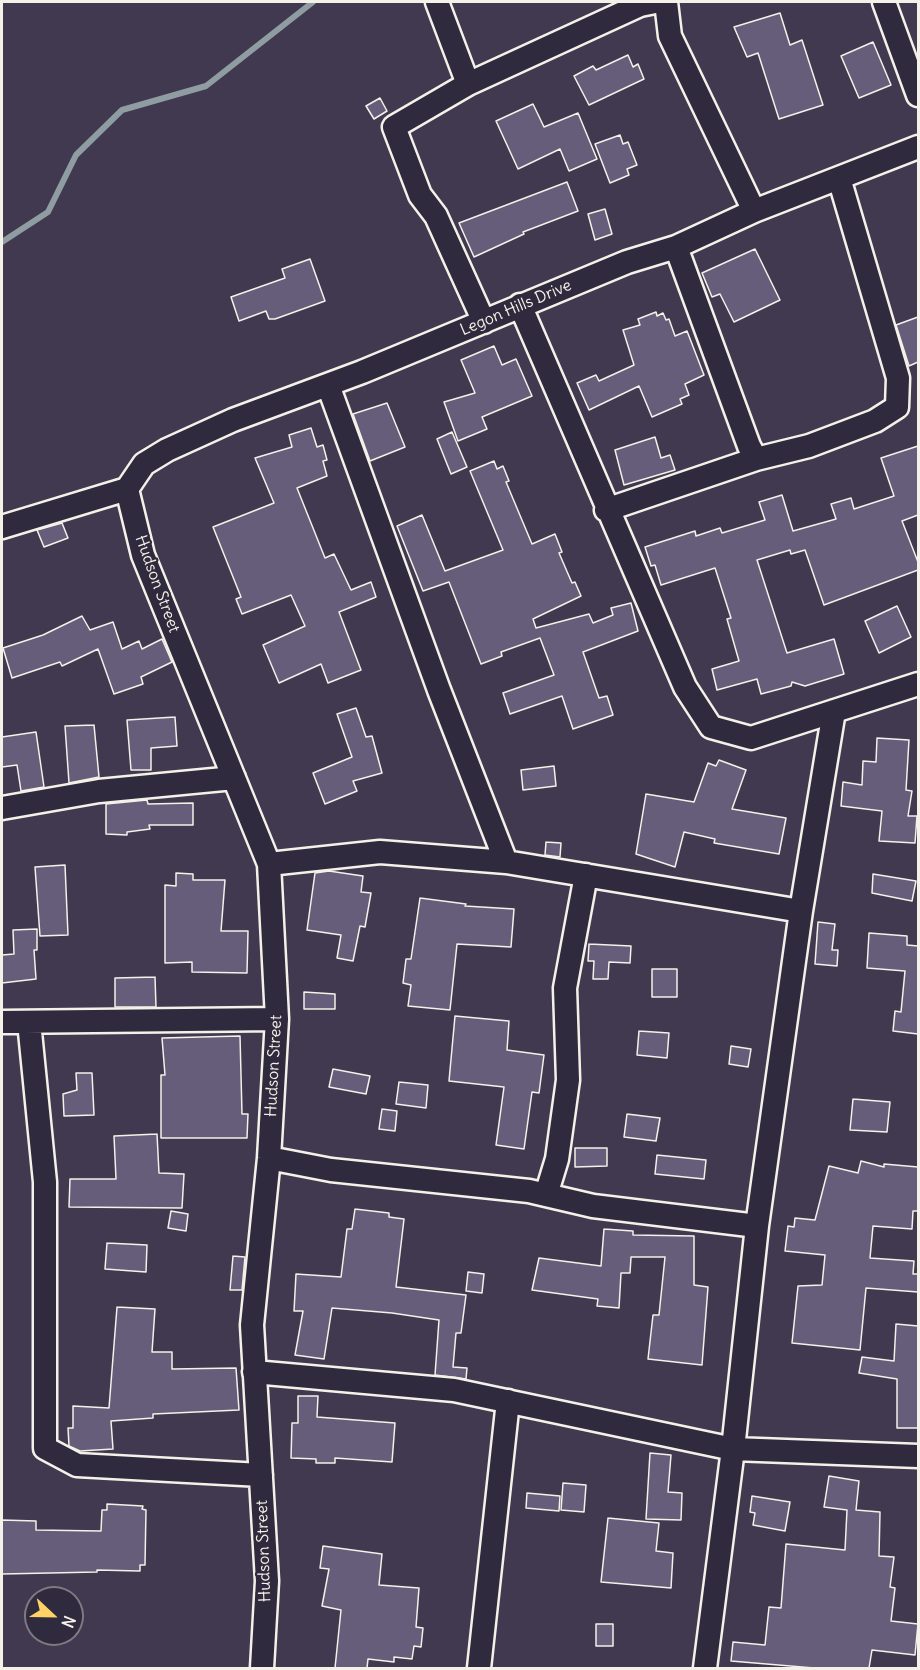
<!DOCTYPE html>
<style>
body{margin:0}
#map{position:relative;width:920px;height:1670px;overflow:hidden;background:#403950;font-family:Delius,sans-serif}
canvas{display:block}
.frame{position:absolute;inset:0;border:3px solid #f4f1e8;pointer-events:none}
.north{position:absolute;left:24px;top:1586px;width:60px;height:60px;box-sizing:border-box;background:#2f2a3d;border:2px solid #7e7a81;border-radius:50%;rotate:112deg;font-size:16px;font-weight:700;line-height:24px;text-align:center;color:#f4f1e8}
.north::after{content:'';display:block;margin:auto;width:21px;height:27px;background:#ffd166;clip-path:polygon(50% 0,100% 100%,50% 72%,0 100%)}
</style>
<div id="map">
<canvas width="920" height="1670"></canvas>
<div class="frame"></div>
<div class="north">N</div>
</div>
<script>
const ctx = document.querySelector('canvas').getContext('2d');
ctx.lineJoin = 'round';
const poly = rows => new Path2D(rows.map(r => 'M' + r).join(''));
function stroke(path, color, width, dash) { ctx.strokeStyle = color; ctx.lineWidth = width; ctx.lineCap = dash ? 'butt' : 'round'; ctx.setLineDash(dash || []); ctx.stroke(path); }
function fill(path, color) { ctx.fillStyle = color; ctx.fill(path, 'evenodd'); }
function drawText(font, color, halo, rows, align = 'center') {
  ctx.font = font + ' Delius,sans-serif'; ctx.lineWidth = 4.5; ctx.setLineDash([]); ctx.textBaseline = 'middle'; ctx.strokeStyle = halo; ctx.fillStyle = color; for (const [text, x, y, turn = 0] of rows) {
    ctx.save(); ctx.translate(x, y); ctx.rotate((+turn || 0) * Math.PI / 180); ctx.textAlign = isNaN(turn) ? turn : align; if (halo) ctx.strokeText(text, 0, 0); ctx.fillText(text, 0, 0); ctx.restore();
  }
}
const stream = poly([
 [2,242,48,212,76,155,122,110,206,86,313,2]
]);
const building = poly([
 [780,13,790,45,802,40,823,105,779,119,758,53,747,57,734,27,780,13],
 [873,42,891,85,859,98,841,56,873,42],
 [628,55,633,67,638,64,644,79,589,105,574,76,593,66,596,70,628,55],
 [380,98,387,111,374,119,366,106,380,98],
 [533,104,544,127,578,113,597,159,569,171,560,149,518,169,496,121,533,104],
 [620,135,623,144,628,142,637,165,627,169,629,175,610,183,595,144,620,135],
 [567,182,578,211,523,232,524,234,474,257,459,223,567,182],
 [605,209,612,234,595,240,588,214,605,209],
 [755,249,780,300,734,322,720,294,712,297,702,273,755,249],
 [310,259,325,301,275,319,269,319,266,311,239,321,231,297,285,278,282,269,310,259],
 [656,312,657,316,663,313,666,320,669,319,675,336,687,331,704,375,685,384,689,395,680,399,682,404,652,417,639,386,589,410,577,383,596,375,599,381,634,365,623,330,640,325,638,319,656,312],
 [918,317,918,362,909,366,896,325,918,317],
 [494,346,502,365,516,359,532,396,482,417,487,429,458,441,444,402,475,393,461,360,494,346],
 [387,403,405,447,370,461,353,414,387,403],
 [311,428,317,447,323,445,327,460,323,461,327,476,297,488,325,558,334,554,351,590,371,582,376,597,339,612,361,670,328,683,321,664,279,683,263,645,305,626,291,595,242,614,236,599,241,597,213,527,274,503,255,458,292,447,289,435,311,428],
 [452,432,467,467,451,474,437,439,452,432],
 [655,437,661,458,670,455,675,470,624,485,615,450,655,437],
 [918,446,918,515,902,521,918,562,918,570,824,605,805,550,791,554,790,550,757,560,787,653,834,639,844,674,805,686,792,682,791,686,761,694,757,679,717,690,712,669,739,661,727,619,731,618,715,568,661,585,655,565,651,566,645,547,695,531,696,536,720,528,722,533,765,520,759,502,782,495,793,531,836,519,831,504,851,498,854,509,894,496,881,458,918,446],
 [494,461,497,469,503,466,509,481,506,482,532,544,555,534,562,552,559,553,572,583,575,582,581,596,533,619,536,628,589,614,593,623,613,615,611,608,631,603,638,631,583,652,599,698,607,696,613,715,573,729,562,696,510,714,503,693,554,675,540,638,501,652,502,656,481,664,449,582,423,591,397,526,422,515,445,571,503,550,470,471,494,461],
 [62,523,68,538,44,547,37,530,62,523],
 [897,606,911,637,879,653,865,621,897,606],
 [82,616,90,630,113,622,122,649,139,641,142,649,162,639,172,662,141,677,143,684,114,694,98,649,62,666,60,662,12,678,3,648,43,635,82,616],
 [356,708,366,737,372,736,382,773,353,781,357,791,325,804,313,773,352,757,337,714,356,708],
 [175,717,177,746,151,748,151,770,131,770,127,720,175,717],
 [94,725,99,777,69,783,65,726,94,725],
 [36,732,44,787,21,791,17,765,2,767,2,737,36,732],
 [877,738,909,740,906,790,912,791,908,816,917,816,915,843,879,841,882,811,841,806,843,782,862,785,863,761,876,762,877,738],
 [719,760,746,770,732,809,786,818,779,854,714,843,715,839,684,832,675,867,636,854,646,794,694,802,708,763,716,766,719,760],
 [554,766,556,786,523,790,521,770,554,766],
 [147,800,148,804,193,803,193,825,149,825,150,829,127,832,127,835,106,834,106,804,147,800],
 [546,842,561,843,560,857,545,855,546,842],
 [65,865,68,935,40,936,35,867,65,865],
 [329,871,363,876,361,892,371,893,365,927,360,926,353,961,337,958,341,935,307,930,315,873,329,871],
 [176,873,193,874,193,880,225,880,221,931,248,931,247,973,192,972,192,962,165,963,165,885,176,886,176,873],
 [873,874,916,881,912,901,872,893,873,874],
 [420,898,466,904,465,906,514,909,511,947,457,944,450,1010,408,1006,411,985,403,983,406,959,411,959,420,898],
 [818,922,835,924,832,950,838,950,837,966,815,964,818,922],
 [37,929,37,950,34,950,36,979,2,983,2,955,14,954,13,930,37,929],
 [869,933,907,936,907,945,918,946,918,1034,893,1031,895,1011,901,1012,905,971,867,968,869,933],
 [589,944,631,946,630,963,609,962,608,979,593,979,594,961,588,961,589,944],
 [652,969,677,969,677,997,652,997,652,969],
 [155,977,156,1007,115,1007,115,978,155,977],
 [304,992,335,994,335,1009,304,1009,304,992],
 [455,1016,509,1021,507,1050,544,1055,539,1093,532,1092,524,1149,496,1145,504,1087,449,1081,455,1016],
 [639,1031,669,1033,667,1058,637,1055,639,1031],
 [240,1036,242,1114,248,1114,247,1138,161,1138,161,1075,165,1075,162,1038,240,1036],
 [731,1046,751,1049,748,1067,729,1064,731,1046],
 [333,1069,370,1076,366,1094,329,1087,333,1069],
 [76,1073,92,1073,94,1115,64,1116,63,1094,77,1090,76,1073],
 [399,1082,428,1085,426,1108,396,1104,399,1082],
 [853,1099,890,1102,887,1132,850,1130,853,1099],
 [382,1109,397,1111,395,1131,379,1129,382,1109],
 [627,1114,660,1118,656,1141,624,1137,627,1114],
 [157,1134,159,1173,184,1174,182,1208,69,1207,70,1179,116,1179,114,1136,157,1134],
 [575,1148,607,1148,607,1166,575,1167,575,1148],
 [657,1155,706,1160,704,1179,655,1174,657,1155],
 [861,1161,884,1167,884,1164,918,1167,918,1211,913,1211,912,1229,873,1226,870,1258,914,1261,913,1274,918,1274,918,1292,866,1288,860,1350,792,1343,798,1286,822,1285,825,1255,785,1251,788,1226,794,1227,795,1218,815,1220,829,1166,858,1173,861,1161],
 [355,1209,389,1213,389,1217,404,1219,396,1287,466,1295,461,1333,456,1333,453,1367,467,1368,466,1379,435,1375,439,1320,392,1313,332,1308,324,1359,295,1355,303,1311,294,1311,296,1274,341,1277,347,1229,352,1229,355,1209],
 [171,1211,188,1214,186,1231,168,1228,171,1211],
 [604,1229,633,1231,633,1235,694,1236,694,1285,708,1287,702,1365,648,1359,653,1315,659,1315,665,1257,631,1257,630,1273,621,1273,619,1308,597,1306,598,1299,532,1290,539,1258,601,1266,604,1229],
 [107,1243,147,1245,146,1272,105,1269,107,1243],
 [233,1256,245,1257,242,1290,230,1290,233,1256],
 [468,1272,484,1274,482,1293,466,1291,468,1272],
 [117,1307,155,1309,152,1352,172,1352,172,1369,236,1368,239,1410,153,1414,153,1418,111,1421,113,1449,80,1451,69,1446,68,1428,73,1428,73,1406,109,1408,117,1307],
 [896,1324,918,1326,918,1428,897,1428,897,1379,859,1373,862,1357,894,1361,896,1324],
 [298,1396,318,1396,317,1417,395,1423,392,1462,335,1458,335,1463,316,1463,316,1459,291,1458,292,1423,298,1423,298,1396],
 [650,1453,671,1455,668,1492,682,1493,681,1520,646,1519,650,1453],
 [829,1476,859,1481,856,1510,880,1512,879,1556,894,1557,890,1587,895,1588,891,1621,918,1624,915,1655,872,1650,869,1668,814,1668,731,1661,733,1642,765,1645,769,1607,781,1608,786,1544,845,1550,847,1510,824,1507,829,1476],
 [563,1483,586,1485,584,1512,561,1510,563,1483],
 [527,1493,560,1496,559,1511,526,1508,527,1493],
 [752,1496,790,1502,785,1531,753,1525,755,1513,750,1512,752,1496],
 [107,1504,143,1506,142,1509,146,1510,145,1565,140,1565,140,1571,97,1570,97,1572,2,1574,2,1520,36,1521,36,1530,101,1531,102,1510,107,1510,107,1504],
 [608,1518,659,1523,656,1551,673,1553,671,1588,601,1582,608,1518],
 [323,1546,382,1554,379,1585,419,1588,416,1627,423,1628,421,1647,414,1646,412,1659,394,1657,394,1662,368,1659,367,1668,335,1668,341,1610,322,1606,329,1569,320,1568,323,1546],
 [596,1624,613,1624,613,1646,596,1646,596,1624]
]);
const street = poly([
 [437,2,468,84],
 [666,2,670,36,754,211],
 [884,2,918,95],
 [676,247,749,446,756,459,809,446,875,421,897,407,898,378,839,178],
 [520,305,685,687,711,727,751,738,918,684],
 [484,322,436,216,420,195,394,127,468,84,640,5,655,2],
 [328,385,439,690,506,862],
 [127,489,143,555,269,864,277,1019,269,1158,252,1325,267,1581,262,1668],
 [127,489,144,464,167,450,233,420,362,372,627,262,676,247,754,211,918,147],
 [606,510,756,459],
 [2,527,127,489],
 [2,808,99,791,234,778],
 [269,864,380,852,506,862,801,911],
 [2,1022,277,1019],
 [29,1022,45,1182,45,1448,77,1465,261,1475],
 [269,1158,331,1170,529,1191,593,1206,757,1226],
 [546,1195,557,1159,568,1080,565,988,586,875],
 [254,1372,454,1390,733,1449,918,1456],
 [479,1668,508,1401],
 [705,1668,733,1449,757,1226,801,911,834,711]
]);
const streetNames = [
 ["Legon Hills Drive",516,308,-23],
 ["Hudson Street",157,584,70],
 ["Hudson Street",274,1066,-87],
 ["Hudson Street",264,1551,-92]
];
stroke(stream, '#8f9da2', 6);
fill(building, '#665d7b');
stroke(building, '#f4f1e8', 1.5);
stroke(street, '#f4f1e8', 27);
stroke(street, '#2f2a3d', 22);
drawText('16px', '#f4f1e8', '#2f2a3d', streetNames);
</script>
